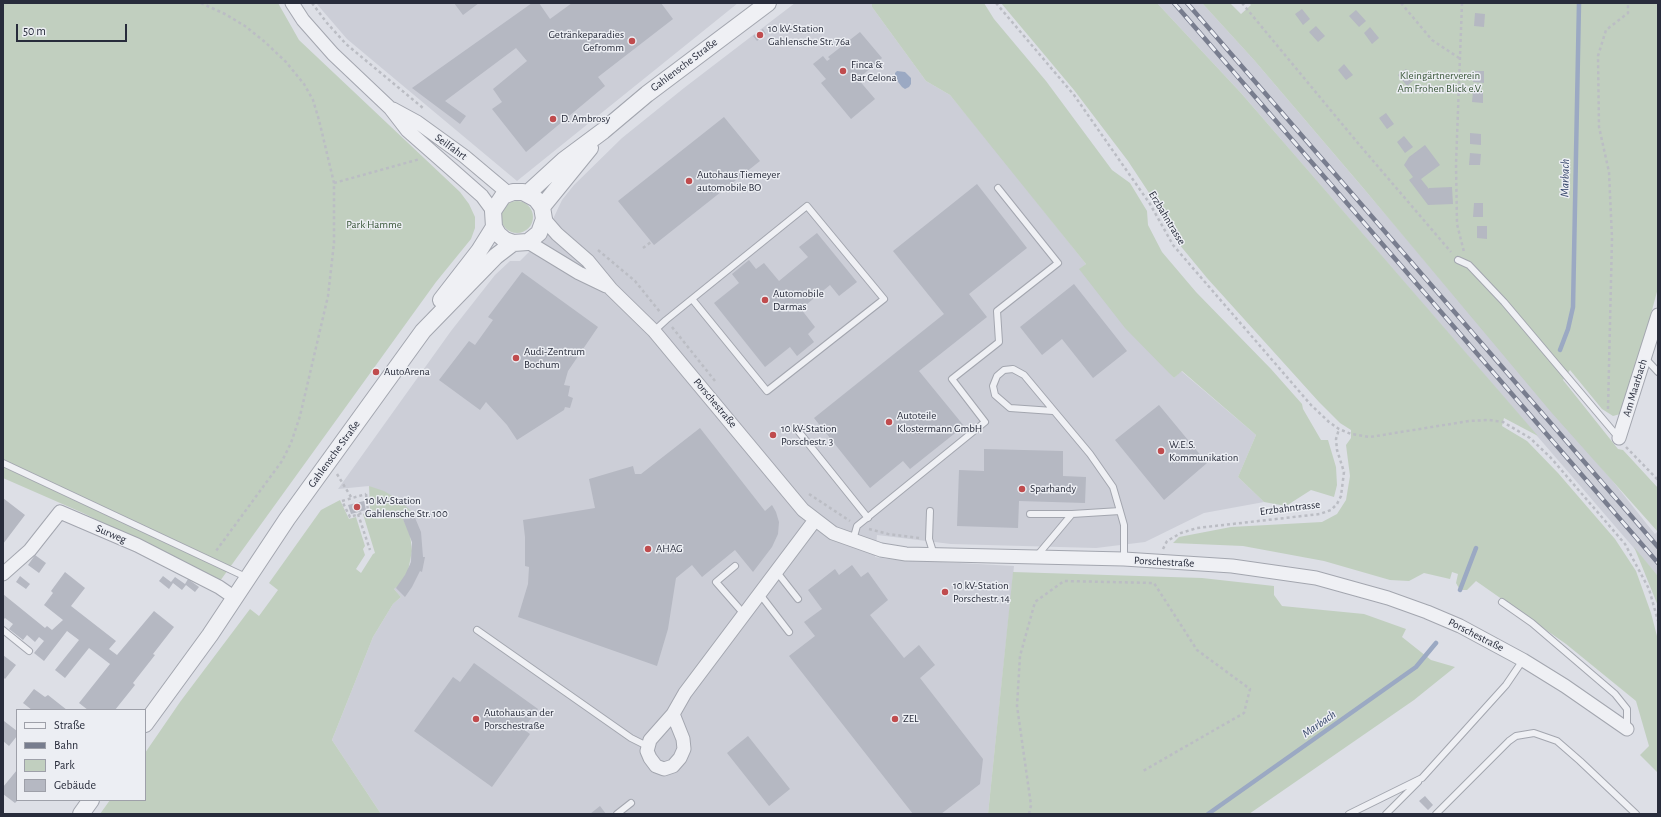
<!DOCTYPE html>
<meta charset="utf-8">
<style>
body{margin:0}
#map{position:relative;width:1661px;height:817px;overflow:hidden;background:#dddfe6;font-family:"Alegreya Sans",sans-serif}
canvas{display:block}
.frame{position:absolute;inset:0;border:4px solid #282c3b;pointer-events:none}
.legend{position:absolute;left:16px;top:709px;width:130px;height:92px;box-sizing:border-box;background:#eceef3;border:1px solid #9ea0a9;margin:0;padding:5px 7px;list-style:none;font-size:12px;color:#282c3b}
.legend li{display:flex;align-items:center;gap:8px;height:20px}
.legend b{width:20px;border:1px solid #9ea0a9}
.scale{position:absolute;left:16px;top:24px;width:111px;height:18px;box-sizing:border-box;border:2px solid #282c3b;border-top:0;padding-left:5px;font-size:12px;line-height:14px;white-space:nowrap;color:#282c3b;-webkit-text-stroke:3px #eceef3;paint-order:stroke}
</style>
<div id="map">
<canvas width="1661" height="817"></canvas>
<div class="frame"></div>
<ul class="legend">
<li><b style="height:5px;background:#eff0f4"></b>Straße</li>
<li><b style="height:5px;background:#787d8e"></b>Bahn</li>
<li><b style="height:11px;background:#c1cfbf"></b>Park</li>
<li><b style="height:11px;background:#b5b8c2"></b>Gebäude</li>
</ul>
<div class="scale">50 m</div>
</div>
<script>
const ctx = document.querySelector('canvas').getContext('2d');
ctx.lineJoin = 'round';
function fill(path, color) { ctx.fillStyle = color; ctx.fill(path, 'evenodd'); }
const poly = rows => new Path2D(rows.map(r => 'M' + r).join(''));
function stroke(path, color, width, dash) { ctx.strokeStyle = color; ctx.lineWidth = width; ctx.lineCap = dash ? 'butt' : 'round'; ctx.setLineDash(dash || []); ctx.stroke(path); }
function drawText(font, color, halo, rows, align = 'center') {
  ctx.font = font + ' "Alegreya Sans",sans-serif'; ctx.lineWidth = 3; ctx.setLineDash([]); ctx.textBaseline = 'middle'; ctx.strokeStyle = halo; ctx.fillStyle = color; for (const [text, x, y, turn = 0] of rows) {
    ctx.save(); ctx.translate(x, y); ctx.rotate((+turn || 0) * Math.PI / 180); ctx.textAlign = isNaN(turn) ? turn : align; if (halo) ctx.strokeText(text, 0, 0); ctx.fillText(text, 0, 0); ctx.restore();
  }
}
const built = poly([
 [316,3,738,3,517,181,347,39],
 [795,3,872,3,872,7,926,81,950,95,999,154,1086,264,1080,269,1174,378,1181,371,1256,435,1238,477,1264,502,1204,513,1145,542,1096,548,951,544,877,535,875,557,888,559,1014,566,988,814,381,814,332,740,373,637,393,604,401,597,394,589,410,566,412,543,410,534,369,486,338,489,451,331,495,275,510,261,520,261,545,236,562,200,574,185,622,138,684,88],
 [1157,3,1202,3,1254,60,1611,479,1646,523,1655,534,1657,532,1658,534,1658,576,1241,93]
]);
const green = poly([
 [3,3,278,3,299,40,460,192,469,204,475,217,475,228,471,239,436,282,220,581,83,513,3,478],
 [872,3,984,3,994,19,1046,81,1112,170,1130,183,1147,211,1148,225,1162,252,1196,292,1271,369,1302,404,1303,409,1321,440,1328,440,1336,467,1337,485,1334,497,1311,490,1286,506,1264,502,1238,477,1256,435,1182,371,1174,378,1125,328,1079,269,1086,264,950,95,926,81,872,7],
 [1001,3,1157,3,1241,93,1538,436,1504,418,1502,426,1527,441,1558,473,1615,539,1636,571,1651,613,1658,640,1658,773,1640,755,1649,746,1636,701,1566,644,1476,581,1467,590,1460,590,1456,583,1458,574,1452,572,1450,579,1424,573,1409,581,1390,580,1324,561,1243,546,1173,543,1179,537,1231,527,1322,522,1337,514,1346,500,1350,476,1346,445,1351,438,1351,430,1340,423,1319,402,1207,278,1174,238,1161,211,1128,161,1074,90],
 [1202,3,1230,3,1241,14,1251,5,1249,3,1658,3,1658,288,1624,413,1613,416,1602,409,1570,370,1563,380,1618,449,1623,450,1658,488,1658,532,1551,412,1364,189,1254,60],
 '501 217a16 16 0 1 1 32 0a16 16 0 1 1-32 0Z',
 [369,486,384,491,399,500,411,511,402,517,410,534,412,551,408,571,400,584,394,589,401,597,393,604,373,637,332,740,381,814,100,814,110,800,145,800,145,753,180,702,250,609,259,616,278,590,269,583,321,510,340,500,349,519,356,517,365,546,363,549,365,555,356,569,361,573,373,554,375,553,363,514,370,512],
 [1634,547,1658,576,1658,606,1639,559],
 [1013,572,1202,578,1274,586,1274,595,1282,606,1364,614,1406,629,1402,637,1431,660,1455,667,1414,700,1249,814,988,814]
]);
const water = poly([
 [897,71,905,72,911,78,911,84,909,87,905,89,902,87,895,78,895,73]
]);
const stream = poly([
 [1560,350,1568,329,1573,307,1579,3],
 [1460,590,1476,548],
 [1208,814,1416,667,1436,643]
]);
const building = poly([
 [454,3,479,3,463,15],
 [532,3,539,3,550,19,572,3,661,3,673,19,598,77,605,86,526,152,492,109,502,102,493,89,527,61,516,48,445,101,466,116,460,124,412,88],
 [1302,9,1310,19,1303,25,1295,14],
 [1356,10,1366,21,1359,27,1349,16],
 [1475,13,1485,14,1484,27,1474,26],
 [1316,26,1325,36,1318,42,1309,32],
 [1370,27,1379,38,1372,44,1364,33],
 [763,29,766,34,757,41,753,36],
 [860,32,882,58,858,79,875,99,851,119,821,83,826,79,813,64,823,56,827,61,830,59,828,57],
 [1344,64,1353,75,1346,80,1338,70],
 [1406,69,1415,79,1407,86,1398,75],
 [1473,71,1484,71,1484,83,1473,82],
 [1473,91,1483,92,1483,103,1472,102],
 [1386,113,1394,124,1387,129,1379,118],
 [724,117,760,161,654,245,618,201],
 [1470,133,1481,134,1481,145,1470,144],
 [1404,136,1413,147,1405,153,1397,142],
 [1425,145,1440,165,1421,179,1429,189,1429,188,1452,187,1453,204,1428,205,1409,180,1413,177,1404,165,1409,157],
 [1470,153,1481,154,1480,165,1469,165],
 [977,184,1027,248,969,294,987,317,919,371,964,426,910,469,903,461,870,488,814,418,944,314,893,251],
 [1474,203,1483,203,1483,217,1473,217],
 [1477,226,1487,226,1487,239,1477,238],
 [817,233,857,282,839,296,830,285,801,309,815,327,808,334,814,342,797,356,790,347,765,367,714,303,739,283,732,274,749,260,756,269,764,263,779,281,808,257,799,247],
 [522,272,598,327,568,371,564,385,570,386,568,396,573,398,570,408,565,407,564,410,517,440,507,425,486,402,480,410,439,380,469,341,475,345,493,320,488,317],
 [1074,284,1127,351,1093,378,1062,339,1042,355,1020,327],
 [1159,405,1207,463,1164,500,1115,440],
 [700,428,765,511,772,505,776,512,779,522,778,534,772,547,753,572,735,550,702,577,692,565,676,578,668,629,657,666,518,617,528,584,529,567,525,566,525,537,523,520,595,508,589,479,633,466,635,474,641,474],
 [984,449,1063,451,1063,476,1086,477,1085,503,1019,501,1018,528,957,526,959,470,984,471],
 [3,498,25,515,3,544],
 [364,501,366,510,351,514,348,505],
 [413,513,421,532,423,557,425,557,422,572,420,571,412,587,405,597,396,588,405,575,411,562,412,542,403,519],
 [35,555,46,563,39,573,28,565],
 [852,565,861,577,868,572,888,600,870,615,904,658,919,645,935,665,920,678,983,759,980,784,941,814,913,814,789,656,815,636,804,622,822,609,808,590,835,569,839,575],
 [65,572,85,588,71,606,116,641,109,649,117,655,154,611,174,627,153,654,155,655,133,683,135,685,115,710,88,710,79,703,110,664,89,648,65,678,55,670,79,640,67,631,44,661,34,653,44,641,39,637,35,642,27,635,23,640,9,629,13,624,5,618,3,620,3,594,45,628,47,626,52,630,63,620,44,605,53,593,51,591],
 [20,576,30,584,26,589,16,582],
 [163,576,171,582,175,577,185,584,188,579,199,587,195,592,186,585,182,590,173,583,169,589,159,581],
 [3,655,16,665,5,679,3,677],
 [474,663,538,709,523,729,530,734,492,787,414,731,453,677,460,682],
 [34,689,45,697,48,695,67,710,32,710,23,703],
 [4,721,17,731,17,736,9,746,3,741],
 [748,736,790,789,769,806,727,753],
 [17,770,17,801,15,803,3,794,3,787],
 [1425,796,1433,805,1428,810,1419,801],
 [600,806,606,814,590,814]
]);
const path = poly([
 [201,3,225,14,245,26,265,42,286,62,304,84,313,100,319,120,334,183,334,243,328,296,300,416,291,443,282,461,216,551],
 [312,3,327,23,346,44,423,108],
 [996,3,1074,95,1150,204,1173,245,1311,405,1329,422,1339,429,1351,434,1370,437,1469,421,1489,420,1503,422,1530,438,1551,458,1625,544,1649,589,1658,621],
 [1242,3,1357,142,1451,252],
 [1401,3,1432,40,1459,58],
 [1462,3,1456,164,1457,224,1464,252],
 [334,183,420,159],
 [643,248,651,242],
 [598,250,635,281,660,312],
 [672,327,715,381],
 [1608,409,1612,238,1609,172,1599,127,1598,56,1606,30,1628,13,1628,3],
 [1626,447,1658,480],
 [337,474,351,497],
 [366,494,368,511,350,517,342,501,366,494],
 [809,494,850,521],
 [358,514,370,550],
 [869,529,888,534,919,538],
 [1163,549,1167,541,1181,533,1197,528,1320,514,1331,510,1337,504,1341,496,1344,472,1337,450,1336,439,1339,429],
 [1029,814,1031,805,1017,706,1020,656,1035,602,1064,581,1154,583,1197,650,1250,689,1244,713,1143,771]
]);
const service = poly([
 [1458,260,1469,265,1504,302,1618,437],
 [654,331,666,320,807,206,884,299,767,391,692,299],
 [1645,358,1658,372],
 [1053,411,1010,408,995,395,993,386,997,376,1004,370,1013,369,1024,375,1090,454,1113,487,1120,511,1124,525,1124,559],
 [799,432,868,518],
 [3,463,248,578],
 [930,511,929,539,934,555],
 [1030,514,1072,514,1036,557],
 [1072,514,1120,511],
 [853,540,857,526,985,422,952,379,999,342,997,311,1058,263,998,188],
 [735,566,716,582,744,614],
 [776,571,798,599],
 [759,593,789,632],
 [1502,602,1532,623,1615,694,1627,709,1627,729],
 [3,630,29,651],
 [477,630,631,738,647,746],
 [617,814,631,803],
 [1349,814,1422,778,1506,685,1523,660],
 [1386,814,1418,782],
 [1436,814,1509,741,1516,736,1534,733,1557,741,1580,761,1636,814]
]);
const minor = poly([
 [292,3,303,20,333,54,390,108,407,130,482,196,493,211],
 [393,109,417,122,464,156,508,193],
 [544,219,557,234,588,261,611,289,654,331,803,510,833,533,881,550,906,554,1124,559,1232,566,1316,578,1388,598,1427,612,1460,626,1523,660,1565,686,1627,729],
 [528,242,579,273,606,286],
 [1619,438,1658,315],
 [3,574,30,550,60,512,137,545,219,587,235,598],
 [673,714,683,739,684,749,680,758,673,766,664,769,656,766,650,758,647,751,650,740,673,714,685,693,815,520]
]);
const tertiary = poly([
 [528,193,564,160,603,131,647,94,768,3],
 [542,207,590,148],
 [441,300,479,251,494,227],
 [145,724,210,635,287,519,423,331,496,256,513,243,528,242,539,233,544,219,542,207,536,199,523,192,513,192,503,196,493,211,494,227,498,234,505,240,513,243],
 [81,814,91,800]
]);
const rail = poly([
 [1174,3,1658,563],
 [1187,3,1658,547]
]);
const markers = [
 [760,35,4,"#c04c4e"],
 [632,41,4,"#c04c4e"],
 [843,71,4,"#c04c4e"],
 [553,119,4,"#c04c4e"],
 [689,181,4,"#c04c4e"],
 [765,300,4,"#c04c4e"],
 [516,358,4,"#c04c4e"],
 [376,372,4,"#c04c4e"],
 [889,422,4,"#c04c4e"],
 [773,435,4,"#c04c4e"],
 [1161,451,4,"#c04c4e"],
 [1022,489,4,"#c04c4e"],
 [357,507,4,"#c04c4e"],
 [648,549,4,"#c04c4e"],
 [945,592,4,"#c04c4e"],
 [476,719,4,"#c04c4e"],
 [895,719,4,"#c04c4e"]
];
const poiNames = [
 ["10 kV-Station",768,29],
 ["Gahlensche Str. 76a",768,42],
 ["Getränkeparadies",624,35,"right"],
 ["Gefromm",624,48,"right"],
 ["Finca &",851,65],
 ["Bar Celona",851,78],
 ["D. Ambrosy",561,119],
 ["Autohaus Tiemeyer",697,175],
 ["automobile BO",697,188],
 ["Automobile",773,294],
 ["Darmas",773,307],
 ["Audi-Zentrum",524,352],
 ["Bochum",524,365],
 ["AutoArena",384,372],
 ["Autoteile",897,416],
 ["Klostermann GmbH",897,429],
 ["10 kV-Station",781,429],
 ["Porschestr. 3",781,442],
 ["W.E.S.",1169,445],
 ["Kommunikation",1169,458],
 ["Sparhandy",1030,489],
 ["10 kV-Station",365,501],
 ["Gahlensche Str. 100",365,514],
 ["AHAG",656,549],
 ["10 kV-Station",953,586],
 ["Porschestr. 14",953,599],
 ["Autohaus an der",484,713],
 ["Porschestraße",484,726],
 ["ZEL",903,719]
];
const streetNames = [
 ["Gahlensche Straße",684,65,-37],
 ["Seilfahrt",451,147,36],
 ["Erzbahntrasse",1167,218,59],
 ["Am Maarbach",1635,388,-73],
 ["Porschestraße",715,403,50],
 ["Gahlensche Straße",334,454,-54],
 ["Erzbahntrasse",1290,508,-7],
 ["Surweg",111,534,23],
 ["Porschestraße",1164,562,3],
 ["Porschestraße",1476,635,27]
];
const parkNames = [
 ["Kleingärtnerverein",1440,76],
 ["Am Frohen Blick e.V.",1440,89],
 ["Park Hamme",374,225]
];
const waterNames = [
 ["Marbach",1565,178,-89],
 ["Marbach",1319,724,-35]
];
fill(built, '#ccced7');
fill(green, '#c1cfbf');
fill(water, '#9ba9c3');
stroke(stream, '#9ba9c3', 4.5);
fill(building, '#b5b8c2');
stroke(service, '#a3a6af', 8);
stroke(minor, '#a3a6af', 15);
stroke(tertiary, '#a3a6af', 18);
stroke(path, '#bbbdc4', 2.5, [3, 3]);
stroke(service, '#eff0f4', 6);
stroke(minor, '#eff0f4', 13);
stroke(tertiary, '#eff0f4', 16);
stroke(rail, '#787d8e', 4.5);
stroke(rail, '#eceef3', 3, [9]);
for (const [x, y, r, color] of markers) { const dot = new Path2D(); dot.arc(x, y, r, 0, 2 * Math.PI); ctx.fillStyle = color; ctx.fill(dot); stroke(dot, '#eceef3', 1.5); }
drawText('11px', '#282c3b', '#eceef3', poiNames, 'left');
drawText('11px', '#282c3b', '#eceef3', streetNames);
drawText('11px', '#385537', '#eceef3', parkNames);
drawText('italic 12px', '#36466a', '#eceef3', waterNames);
</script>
